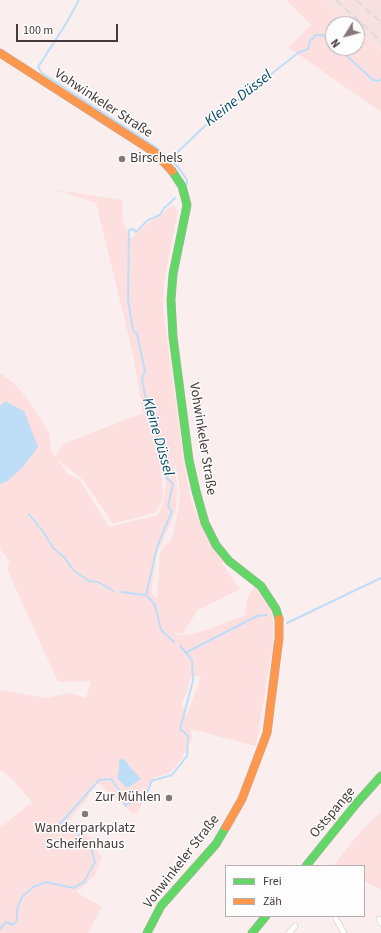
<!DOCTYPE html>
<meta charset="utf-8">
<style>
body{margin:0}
#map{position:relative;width:381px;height:933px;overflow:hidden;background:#faeeee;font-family:"Source Sans 3",sans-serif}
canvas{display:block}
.legend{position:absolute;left:225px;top:865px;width:140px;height:52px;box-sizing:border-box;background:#fdfdfd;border:1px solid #b4afaf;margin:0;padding:5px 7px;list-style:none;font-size:12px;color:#463939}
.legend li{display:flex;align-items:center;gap:8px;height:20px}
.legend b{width:20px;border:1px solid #b4afaf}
.north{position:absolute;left:325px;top:16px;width:40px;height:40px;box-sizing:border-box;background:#fdfdfd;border:1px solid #b4afaf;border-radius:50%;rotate:233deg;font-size:11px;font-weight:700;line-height:16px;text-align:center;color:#463939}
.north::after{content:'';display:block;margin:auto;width:14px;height:18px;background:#857878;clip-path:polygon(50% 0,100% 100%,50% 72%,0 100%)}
.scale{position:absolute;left:16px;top:24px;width:102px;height:18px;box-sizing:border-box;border:2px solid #463939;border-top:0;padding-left:5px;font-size:12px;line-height:14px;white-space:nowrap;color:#463939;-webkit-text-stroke:3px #fdfdfd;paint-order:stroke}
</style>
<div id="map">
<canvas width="381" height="933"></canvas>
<ul class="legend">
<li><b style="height:5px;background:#63d668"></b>Frei</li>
<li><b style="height:5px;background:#ff974d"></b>Zäh</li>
</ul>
<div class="north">N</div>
<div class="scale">100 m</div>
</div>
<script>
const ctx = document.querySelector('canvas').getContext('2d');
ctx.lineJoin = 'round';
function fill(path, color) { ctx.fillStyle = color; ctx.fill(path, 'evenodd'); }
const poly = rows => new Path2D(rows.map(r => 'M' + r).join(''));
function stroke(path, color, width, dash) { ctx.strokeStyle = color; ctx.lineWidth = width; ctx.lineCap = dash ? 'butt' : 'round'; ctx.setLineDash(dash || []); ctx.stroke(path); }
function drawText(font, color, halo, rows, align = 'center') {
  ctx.font = font + ' "Source Sans 3",sans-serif'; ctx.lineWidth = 3; ctx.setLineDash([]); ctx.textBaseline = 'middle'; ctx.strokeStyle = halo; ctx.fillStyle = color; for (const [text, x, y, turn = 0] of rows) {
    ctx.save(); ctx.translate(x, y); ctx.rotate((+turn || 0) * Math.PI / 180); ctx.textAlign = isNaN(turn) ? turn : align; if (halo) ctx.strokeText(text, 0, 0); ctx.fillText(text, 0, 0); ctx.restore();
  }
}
const built = poly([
 [325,0,381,0,381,50,357,29,357,24,352,24]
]);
const green = poly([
 [286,0,324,0,351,24,333,24,333,48,357,48,357,29,381,51,381,112,288,47,311,25],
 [56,190,122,200,123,222,131,239,140,230,173,205,178,211,164,282,163,309,185,470,192,504,207,538,223,561,222,564,240,589,198,610,182,634,175,632,177,635,194,634,244,616,248,596,255,586,271,609,273,621,273,645,256,746,191,729,192,740,180,761,170,773,155,777,138,812,132,813,102,786,94,781,88,798,66,823,91,838,102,858,94,877,76,892,102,907,88,933,0,933,0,828,32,802,11,778,0,770,0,690,46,698,71,693,86,698,91,681,58,682,7,569,10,562,0,549,0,373,17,386,34,408,49,433,51,451,55,456,63,444,143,413,133,354,96,203],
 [160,456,163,468,166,485,163,504,158,515,109,527,80,480,68,474,57,459,84,481,113,524,156,512,163,499],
 [173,456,177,472,180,492,179,507,171,542,165,545,160,553,157,599,151,593,157,553,172,521,176,509,177,487],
 [201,676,201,677,186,717,182,703,188,689,190,677],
 [124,759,132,769,133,784,129,787,118,772],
 [381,812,381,890,364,881,364,866,333,866,362,830]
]);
const water = poly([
 [5,401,24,411,38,447,23,467,6,482,0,484,0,406],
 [122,758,124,759,132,769,141,779,129,787,126,787,117,778,119,769,119,761]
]);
const stream = poly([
 [79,0,64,27,38,67,42,73,154,146,170,159],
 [338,48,373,80,378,81,381,79],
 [187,184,187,180,178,167,170,159,205,126,298,53,308,49,310,41,316,35,323,35,333,43],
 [29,514,44,533,53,548,64,557,74,571,89,581,98,582,114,591],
 [121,592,145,595],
 [287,623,381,578],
 [174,642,161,630,155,605,146,595,157,547,172,511,168,506,173,484,166,477,165,453,149,417,142,378,145,371,137,334,133,330,128,300,129,230,133,229,136,232,148,220,160,215,164,208,169,204,175,198],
 [187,652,257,616,267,615],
 [0,929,6,922,13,925,17,920,17,909,22,897,33,887,46,882,73,888,84,882,95,862,90,845,73,830,61,831,58,826,99,780,111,779,123,795,125,806,131,802,132,796,137,796,143,798,149,789,151,781,172,775,187,756,188,736,180,729,193,681,192,660,180,646]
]);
const street = poly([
 [336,919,344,933],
 [379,919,381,923],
 [289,933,295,926]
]);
const fast = poly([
 [172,171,182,186,187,205,173,274,171,300,173,337,189,460,196,491,205,523,216,545,229,561,261,586,276,609,279,619],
 [306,866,356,804,381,776],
 [147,933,161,906,216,844,226,827],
 [252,933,266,916]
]);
const slow = poly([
 [0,53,154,152,172,171],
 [226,827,242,799,267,733,279,638,279,619]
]);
const rail = poly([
 [336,0,381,41],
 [356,0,381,22]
]);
const markers = [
 [122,159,4,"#857878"],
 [169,798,4,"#857878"],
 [85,814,4,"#857878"]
];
const streetNames = [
 ["Vohwinkeler Straße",103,104,33],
 ["Vohwinkeler Straße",202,439,81],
 ["Ostspange",333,813,-50],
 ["Vohwinkeler Straße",182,862,-52]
];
const poiNames = [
 ["Birschels",130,159],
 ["Zur Mühlen",161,798,"right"],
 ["Wanderparkplatz",85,829,"center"],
 ["Scheifenhaus",85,845,"center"]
];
const waterNames = [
 ["Kleine Düssel",239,99,-38],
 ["Kleine Düssel",157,437,74]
];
fill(built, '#f7e1e1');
fill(green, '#fddfe0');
fill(water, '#bddef6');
stroke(stream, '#bddef6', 2);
stroke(street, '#b6abab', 6);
stroke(fast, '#b6abab', 9);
stroke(slow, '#b6abab', 9);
stroke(street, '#fefcfc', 5.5);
stroke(fast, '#63d668', 8);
stroke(slow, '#ff974d', 8);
stroke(rail, '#dedada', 2, [8, 4]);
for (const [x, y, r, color] of markers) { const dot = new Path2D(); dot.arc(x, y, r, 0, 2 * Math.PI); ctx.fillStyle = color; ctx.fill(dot); stroke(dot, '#fdfdfd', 1.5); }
drawText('14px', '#463939', '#fdfdfd', streetNames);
drawText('14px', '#463939', '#fdfdfd', poiNames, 'left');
drawText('italic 15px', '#054869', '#fdfdfd', waterNames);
</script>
